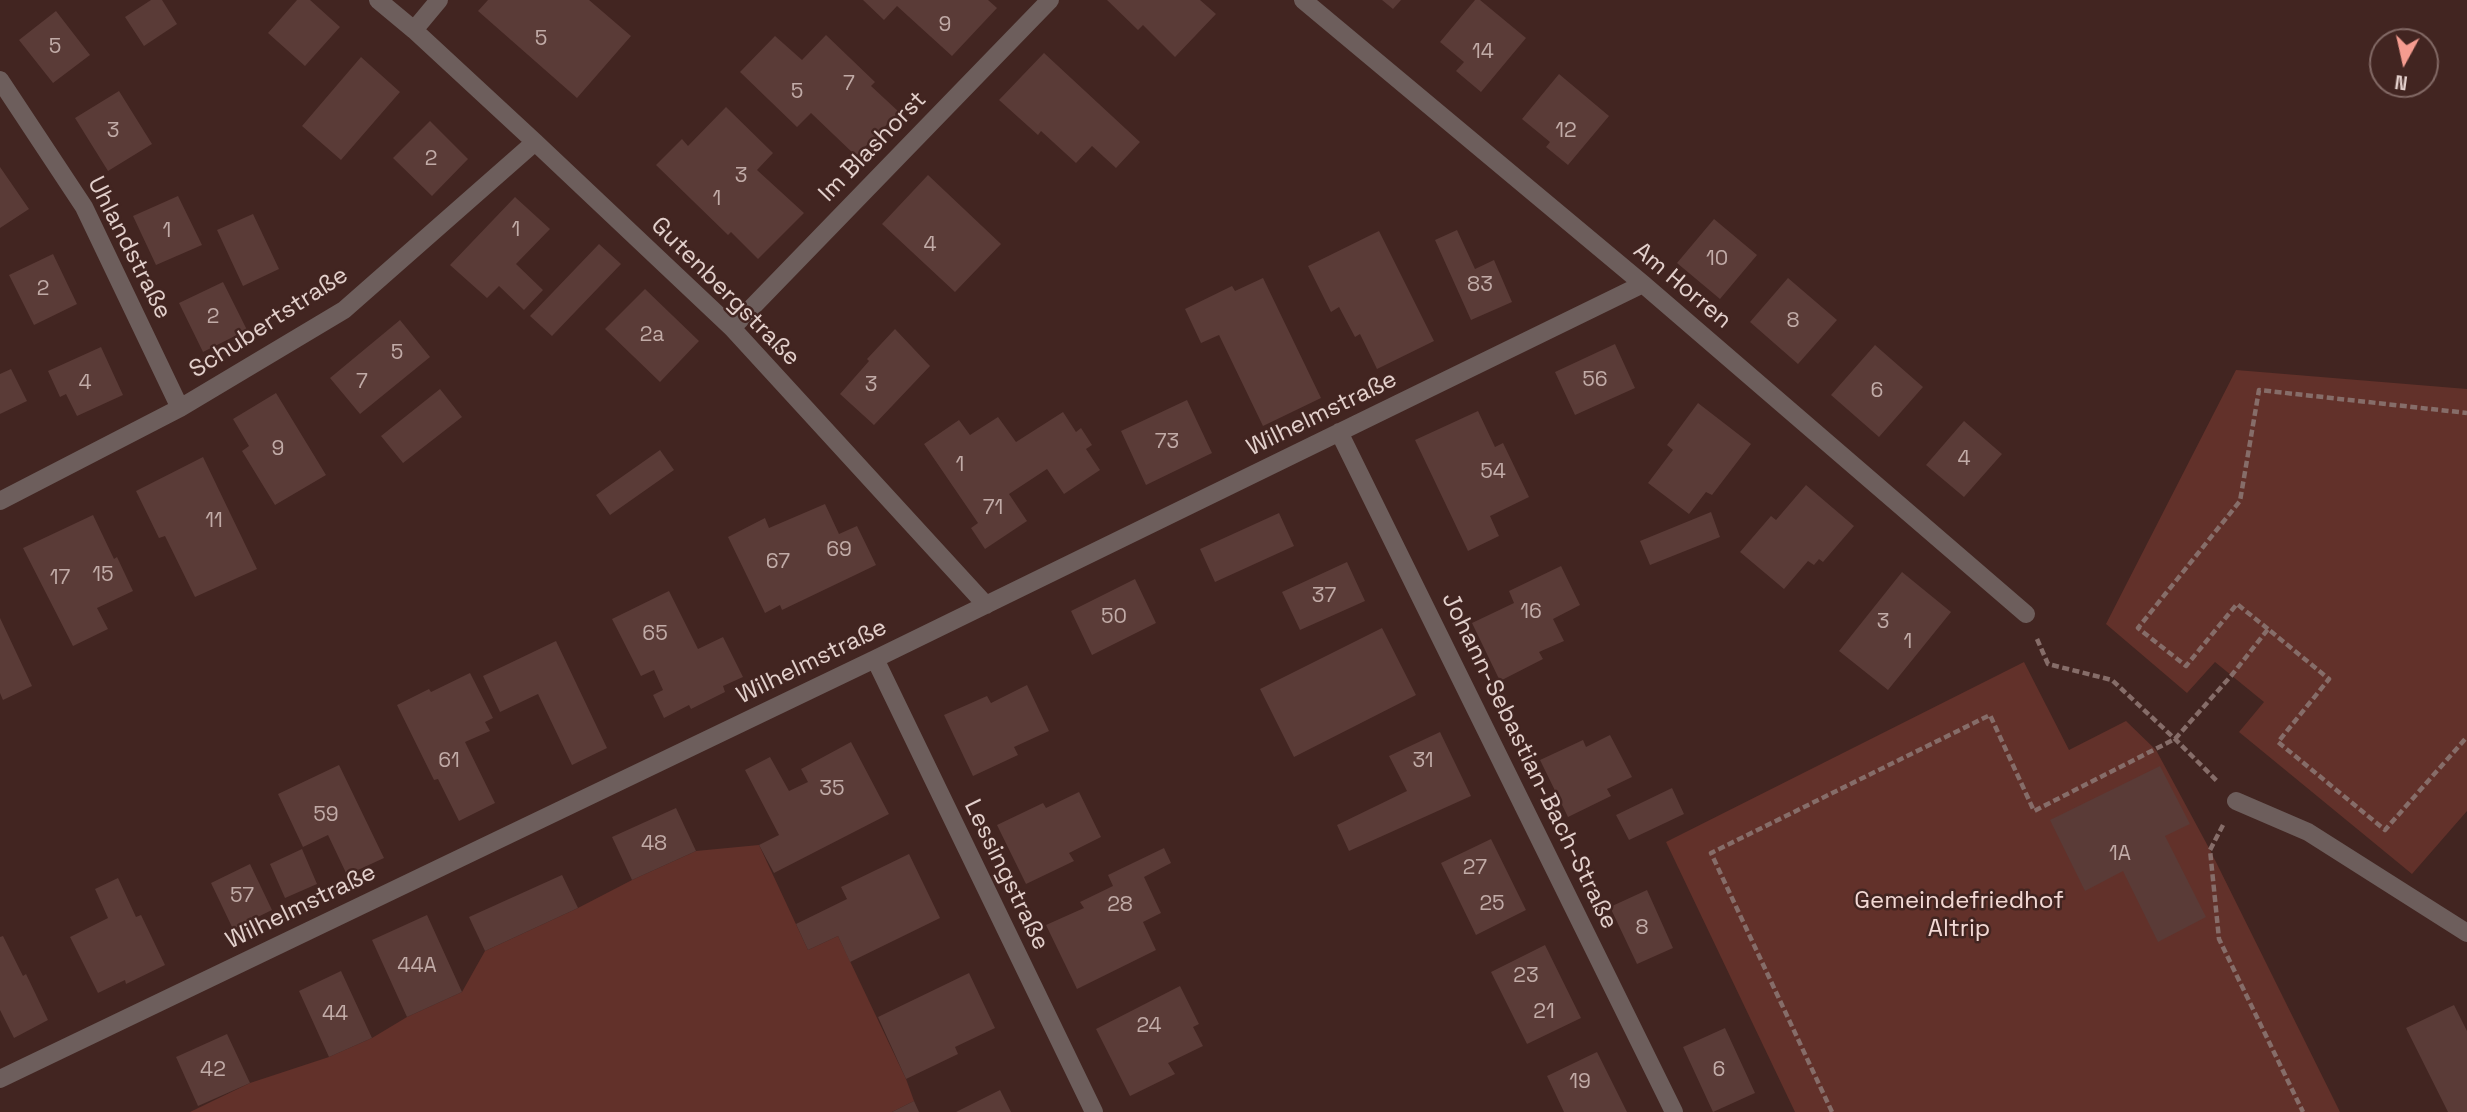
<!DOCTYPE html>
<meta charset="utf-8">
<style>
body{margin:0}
#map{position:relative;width:2467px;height:1112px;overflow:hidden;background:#422521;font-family:"Space Grotesk",sans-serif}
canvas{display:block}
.north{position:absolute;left:2369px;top:28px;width:70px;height:70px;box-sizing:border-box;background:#422521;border:2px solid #826965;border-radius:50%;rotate:188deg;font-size:19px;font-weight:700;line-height:28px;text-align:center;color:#e3d0cc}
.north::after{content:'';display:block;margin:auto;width:24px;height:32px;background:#f59c90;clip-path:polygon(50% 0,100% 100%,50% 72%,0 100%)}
</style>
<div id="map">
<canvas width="2467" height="1112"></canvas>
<div class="north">N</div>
</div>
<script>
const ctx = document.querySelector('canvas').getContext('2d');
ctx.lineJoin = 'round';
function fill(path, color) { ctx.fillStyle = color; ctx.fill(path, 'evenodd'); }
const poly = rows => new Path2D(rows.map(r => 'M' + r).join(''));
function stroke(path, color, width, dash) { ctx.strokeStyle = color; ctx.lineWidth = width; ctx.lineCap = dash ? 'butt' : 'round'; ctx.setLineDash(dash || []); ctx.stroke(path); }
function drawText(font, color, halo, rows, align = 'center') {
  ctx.font = font + ' "Space Grotesk",sans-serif'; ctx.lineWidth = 5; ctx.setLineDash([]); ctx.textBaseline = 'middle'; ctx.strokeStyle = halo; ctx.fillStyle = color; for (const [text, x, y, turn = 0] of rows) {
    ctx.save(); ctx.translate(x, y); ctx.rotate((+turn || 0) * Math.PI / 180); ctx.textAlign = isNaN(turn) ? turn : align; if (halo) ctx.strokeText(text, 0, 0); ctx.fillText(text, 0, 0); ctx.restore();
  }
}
const green = poly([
 [2236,370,2467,389,2467,811,2412,874,2239,732,2264,702,2215,662,2187,693,2106,624],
 [2024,662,2069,750,2126,721,2156,750,2210,850,2340,1112,1795,1112,1666,842],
 [759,845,808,950,838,936,906,1079,914,1101,892,1112,190,1112,250,1083,329,1057,372,1038,407,1017,462,992,485,951,578,908,632,880,696,851]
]);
const building = poly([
 [151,0,162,0,177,24,144,46,125,17],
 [297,0,310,0,340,27,305,66,268,33],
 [488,0,589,0,631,36,577,98,478,11],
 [863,0,988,0,997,8,952,56,897,6,884,20],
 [1107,0,1200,0,1216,14,1175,57,1143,25,1138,30],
 [1382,0,1401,0,1393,9],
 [1475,0,1480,0,1526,38,1481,92,1456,71,1464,62,1440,42],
 [56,11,90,55,53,83,19,40],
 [826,35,875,82,871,86,899,112,856,156,811,113,797,127,740,72,775,36,802,60],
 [1044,53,1140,142,1116,168,1092,146,1076,163,1041,131,1038,135,999,100],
 [361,57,400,92,341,160,302,126],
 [1559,74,1609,116,1568,165,1546,147,1550,142,1522,119],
 [119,91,152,144,108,171,75,118],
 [726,107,773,153,757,170,804,213,758,259,731,232,728,235,656,165,682,139,688,146],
 [430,121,468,159,432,196,393,158],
 [0,167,29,209,0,228],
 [928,175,1001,244,955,292,882,224],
 [178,196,202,245,156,265,133,216],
 [515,197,550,229,516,264,543,290,524,310,499,286,487,298,450,265],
 [253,214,279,269,243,286,217,230],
 [1714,219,1757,255,1720,299,1677,263],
 [1457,230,1475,269,1494,260,1512,302,1471,320,1435,240],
 [1379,231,1434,341,1377,369,1360,334,1355,337,1339,307,1331,312,1308,266],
 [599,244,621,264,552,336,530,316],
 [53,254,77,304,34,325,9,275],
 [1263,278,1321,398,1263,426,1219,335,1201,343,1185,309,1232,286,1235,291],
 [1788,278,1837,320,1798,364,1750,322],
 [223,282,247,330,203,352,179,303],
 [645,289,699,341,660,382,605,329],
 [400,320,430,357,360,414,330,378],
 [895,329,930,366,874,425,840,394,869,361,867,359],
 [1615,344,1635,388,1575,415,1555,372],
 [1875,345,1923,387,1879,437,1831,395],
 [101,347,123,395,77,416,66,394,60,397,48,371],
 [11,369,27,401,0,414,0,374],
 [440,389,462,417,403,463,381,436],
 [276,393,326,475,275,505,242,451,249,446,233,419],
 [1187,400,1212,453,1146,485,1121,431],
 [1698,403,1751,444,1712,495,1706,492,1689,514,1648,483,1673,450,1667,445],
 [1478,411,1495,447,1503,443,1529,497,1490,516,1499,536,1468,551,1415,440],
 [1063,412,1076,432,1081,428,1092,445,1086,449,1100,470,1064,494,1047,469,1009,494,1027,521,985,549,971,528,978,523,924,444,959,420,970,435,998,417,1016,442],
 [1964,421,2002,454,1964,497,1926,465],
 [660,450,674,470,610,515,596,495],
 [203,457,257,569,195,597,165,536,159,538,136,491],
 [1806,485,1854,526,1823,562,1819,559,1814,565,1808,561,1784,589,1740,552,1771,516,1776,520],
 [825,504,839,534,857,526,876,565,782,610,780,605,765,613,728,537,765,518,769,528],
 [1711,512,1720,537,1650,565,1640,541],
 [1279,513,1294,546,1215,582,1200,549],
 [93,515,114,559,117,557,133,591,97,608,108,629,73,646,23,548],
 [1347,562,1365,601,1300,630,1282,592],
 [1561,566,1580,605,1553,619,1564,641,1539,652,1543,659,1500,681,1472,623,1514,603,1509,591],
 [1902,572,1951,612,1888,690,1839,651],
 [1135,579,1156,623,1092,655,1071,611],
 [669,591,698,649,723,637,743,677,723,686,725,692,691,709,689,705,664,718,653,695,663,690,654,670,641,676,612,619],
 [0,618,32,686,3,700,0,693],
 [1382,628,1416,695,1294,757,1260,689],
 [556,641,607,748,572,765,538,694,500,712,483,676],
 [470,673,493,718,485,722,490,731,465,742,495,803,459,821,438,779,434,780,397,705,429,689,431,692],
 [1027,685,1049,731,1014,747,1018,755,973,776,944,715,987,696,991,703],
 [1440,732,1471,796,1349,851,1337,825,1407,791,1389,756],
 [1610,735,1632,777,1607,789,1611,796,1568,817,1540,760,1583,740,1586,747],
 [851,742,889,814,774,873,759,845,779,835,745,770,770,757,789,791,808,782,801,769],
 [339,765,384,858,347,875,328,835,303,847,278,794],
 [2160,766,2190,824,2165,836,2206,917,2158,942,2123,871,2085,891,2050,820],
 [1672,788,1684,814,1629,840,1616,815],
 [1079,792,1101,837,1069,853,1074,861,1026,884,997,825,1043,803,1046,808],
 [676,808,696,851,632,880,612,837],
 [1491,839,1526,910,1476,935,1441,863],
 [1164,848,1171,863,1144,877,1161,913,1143,922,1156,950,1077,989,1046,925,1084,908,1080,902,1113,886,1108,875],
 [302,849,317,884,285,898,270,864],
 [909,854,940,918,850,962,838,936,808,950,796,924,847,899,841,887],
 [250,864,272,910,233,929,211,883],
 [562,875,578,908,485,951,469,917],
 [118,878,136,917,141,915,165,965,126,984,125,980,98,993,70,937,108,918,95,889],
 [1647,890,1673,948,1637,964,1610,907],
 [427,915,462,992,407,1017,372,940],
 [3,936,23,976,26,974,48,1020,14,1038,0,1010,0,937],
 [1545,945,1581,1018,1527,1044,1491,972],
 [341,971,372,1038,329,1057,299,991],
 [969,973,995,1028,955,1047,958,1054,906,1079,878,1017],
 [1180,986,1199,1024,1193,1027,1203,1046,1168,1063,1175,1074,1130,1096,1096,1029],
 [2454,1005,2467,1031,2467,1112,2448,1112,2406,1028],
 [1725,1028,1755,1093,1713,1112,1683,1047],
 [227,1034,250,1083,198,1106,176,1057],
 [1597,1052,1627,1112,1564,1112,1547,1076],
 [1000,1090,1011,1112,956,1112],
 [914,1101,919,1112,892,1112]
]);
const path = poly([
 [2268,629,2237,604,2186,666,2138,628,2240,501,2259,390,2467,413],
 [2037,639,2048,664,2112,680,2175,739,2217,781],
 [2223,825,2210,850,2219,939,2303,1112],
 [1832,1112,1711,853,1990,715,2034,811,2175,739,2231,676,2268,629,2329,679,2278,742,2385,830,2467,737]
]);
const street = poly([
 [378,0,414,30,535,142,732,328,986,605],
 [1303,0,1643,284,2026,614],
 [414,30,439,0],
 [0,80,84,207,180,408],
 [732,328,1050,0],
 [1339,432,1674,1112],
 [0,501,180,408,344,310,535,142],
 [875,659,1094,1112],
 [2236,801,2308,832,2467,933],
 [0,1079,875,659,1643,284]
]);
const numberNames = [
 ["9",945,25],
 ["5",541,39],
 ["5",55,47],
 ["14",1483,52],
 ["7",849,84],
 ["5",797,92],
 ["3",113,131],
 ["12",1566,131],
 ["2",431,159],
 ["3",741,176],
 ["1",717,199],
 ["1",516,230],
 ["1",167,231],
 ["4",930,245],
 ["10",1717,259],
 ["83",1480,285],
 ["2",43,289],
 ["2",213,317],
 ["8",1793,321],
 ["2a",652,335],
 ["5",397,353],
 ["56",1595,380],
 ["7",362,382],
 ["4",85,383],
 ["3",871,385],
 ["6",1877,391],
 ["73",1167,442],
 ["9",278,449],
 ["4",1964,459],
 ["1",960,465],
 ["54",1493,472],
 ["71",993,508],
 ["11",214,521],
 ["69",839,550],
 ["67",778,562],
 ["15",103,575],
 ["17",60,578],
 ["37",1324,596],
 ["16",1531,612],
 ["50",1114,617],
 ["3",1883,622],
 ["65",655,634],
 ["1",1908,642],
 ["61",449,761],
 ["31",1423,761],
 ["35",832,789],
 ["59",326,815],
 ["48",654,844],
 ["1A",2120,854],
 ["27",1475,868],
 ["57",242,896],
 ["25",1492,904],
 ["28",1120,905],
 ["8",1642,928],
 ["44A",417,966],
 ["23",1526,976],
 ["21",1544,1012],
 ["44",335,1014],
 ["24",1149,1026],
 ["42",213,1070],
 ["6",1719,1070],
 ["19",1580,1082]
];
const streetNames = [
 ["Im Blashorst",873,147,-46],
 ["Uhlandstraße",129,248,63],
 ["Am Horren",1682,286,40],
 ["Gutenbergstraße",725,292,45],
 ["Schubertstraße",269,323,-33],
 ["Wilhelmstraße",1322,414,-26],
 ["Wilhelmstraße",812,662,-26],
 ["Johann-Sebastian-Bach-Straße",1529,761,64],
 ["Lessingstraße",1006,875,64],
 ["Wilhelmstraße",301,907,-26]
];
const parkNames = [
 ["Gemeindefriedhof",1959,901],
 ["Altrip",1959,929]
];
fill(green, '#62312a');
fill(building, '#5a3b37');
stroke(path, '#866d69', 4.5, [7, 3.5]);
stroke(street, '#6d5e5c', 18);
drawText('21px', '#c1aba7', null, numberNames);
drawText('24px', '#e3d0cc', '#422521', streetNames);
drawText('24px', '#f2d8d4', '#422521', parkNames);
</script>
